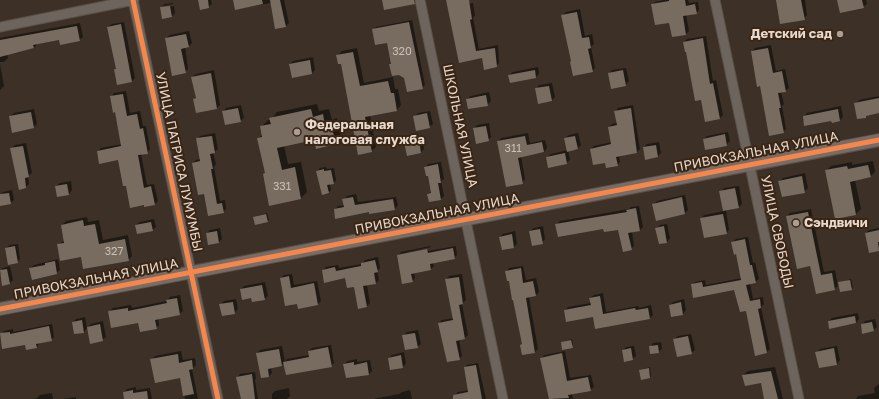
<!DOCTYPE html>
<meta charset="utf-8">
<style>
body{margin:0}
canvas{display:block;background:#3c3027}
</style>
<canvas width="879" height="399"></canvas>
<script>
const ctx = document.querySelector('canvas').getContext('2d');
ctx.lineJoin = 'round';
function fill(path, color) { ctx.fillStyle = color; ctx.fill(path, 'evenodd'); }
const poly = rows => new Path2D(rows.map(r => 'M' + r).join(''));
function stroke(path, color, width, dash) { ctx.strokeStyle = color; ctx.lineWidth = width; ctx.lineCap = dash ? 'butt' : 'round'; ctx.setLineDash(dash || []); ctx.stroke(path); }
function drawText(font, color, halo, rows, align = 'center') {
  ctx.font = font + ' "Golos Text",sans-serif'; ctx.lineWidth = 4; ctx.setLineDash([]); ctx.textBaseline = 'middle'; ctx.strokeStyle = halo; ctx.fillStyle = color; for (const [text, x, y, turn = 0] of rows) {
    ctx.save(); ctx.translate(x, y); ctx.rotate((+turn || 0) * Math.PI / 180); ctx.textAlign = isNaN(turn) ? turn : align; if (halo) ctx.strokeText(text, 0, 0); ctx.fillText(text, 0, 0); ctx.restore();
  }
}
const shadow = poly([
 [200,0,211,0,212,4,208,7],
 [234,0,284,0,289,23,286,26,271,3,236,9],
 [446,0,467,0,468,4,473,3,475,15,473,18,479,49,498,45,499,63,496,66,483,57,460,61],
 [664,0,688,0,689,3,698,2,699,10,696,13,686,14,689,31,686,34,672,36,670,22,652,5,655,2],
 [777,0,806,0,805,0,807,15,804,19],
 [838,0,866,0,867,4,863,7],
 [173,3,173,4,163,6,163,8,174,6,175,13,172,16,161,8,164,4],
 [580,9,585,36,592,34,594,44,591,47,595,68,592,71,572,61,563,15,566,12],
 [412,20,425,85,422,88,405,78,390,64,392,63,388,42,373,30,376,27],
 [124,22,135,78,132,81,115,69,116,68,108,27,112,24],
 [80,23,83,37,79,40,60,39,37,44,34,48,7,54,8,58,4,62,0,62,0,38],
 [189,31,192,43,188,47,185,47,188,69,185,72,166,38,170,35],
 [706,36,713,81,716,80,723,115,720,118,701,99,684,42,687,39],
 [771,45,776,71,785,69,789,88,785,91,781,92,784,104,782,106,786,129,783,132,752,51,755,48],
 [357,48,364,83,393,77,395,89,398,89,401,105,397,110,370,115,376,147,371,151,342,62,338,55,342,51],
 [313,57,315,70,312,73,290,64,293,61],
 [0,64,4,86,0,90],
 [538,67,539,74,536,77,509,75,513,72],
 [626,68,629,81,625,85,609,74,612,70],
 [214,70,220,105,217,108,194,99,196,97,192,77,196,74],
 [552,83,555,97,552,100,536,89,539,85],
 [126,91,130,113,140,111,143,126,146,126,150,149,147,153,141,154,147,185,154,184,158,201,155,204,127,185,119,159,98,151,101,148,122,144,116,111,111,97,114,93],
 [489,92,491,101,487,105,467,99,471,96],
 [879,96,879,112,868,114,865,117,856,104,859,100],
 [317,104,319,111,329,109,332,120,337,118,341,137,335,144,315,139,284,145,288,164,301,162,307,192,301,198,266,172,259,138,263,134,261,127,268,120,271,120,277,112],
 [241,105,244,118,240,121,223,112,226,108],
 [633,105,640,149,637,152,619,155,620,162,617,165,606,162,591,149,594,146,612,142,609,127,612,124,617,123,615,112,618,108],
 [841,106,843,117,840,120,804,117,807,113],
 [34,109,37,124,33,128,10,116,14,113],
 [430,111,433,124,429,127,415,116,418,113],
 [489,123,491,137,488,140,474,129,477,125],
 [728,132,730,141,726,145,704,139,707,136],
 [215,133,218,149,213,153,216,164,214,167,220,201,225,200,226,209,223,212,205,193,193,163,196,160,201,159,197,139,200,136],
 [528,133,530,143,545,140,547,148,544,152,521,156,525,179,522,183,498,142,501,138],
 [578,133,581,145,577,149,568,150,570,160,566,163,547,157,551,154,568,150,565,138,569,135],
 [422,136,424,149,421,152,408,155,405,142,409,139],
 [659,142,661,153,658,156,644,147,647,144],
 [26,143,32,173,28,176,29,184,26,187,12,148,15,145],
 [873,161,875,172,870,177,855,180,861,209,856,214,826,171,831,166,852,162,852,165],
 [441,162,444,179,441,181,444,196,441,199,430,201,428,194,432,191,429,175,426,167,428,164],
 [326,167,327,169,334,168,336,180,334,183,330,184,331,190,329,192,317,171,320,168],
 [805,173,808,188,804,192,780,181,783,178],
 [71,181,72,190,69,194,58,196,56,186,60,183],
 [739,186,742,204,739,207,726,210,729,230,726,233,701,219,704,215,724,211,721,192,724,188],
 [12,190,14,200,10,203,0,199,0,194,3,192],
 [356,194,358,202,396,197,398,205,395,209,370,213,370,211,335,210,338,206,345,205,344,200,347,196],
 [685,195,688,210,685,213,657,220,654,204,657,201],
 [639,206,643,227,640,230,632,232,634,246,631,249,619,229,556,225,560,221,629,209,631,207],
 [811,209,824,272,835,270,838,286,834,289,811,265,787,216,790,213],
 [267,213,269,220,267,222,254,217],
 [87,217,88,222,99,220,103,240,128,235,132,256,128,260,82,256,58,245,65,240,62,225,66,221],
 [154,219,156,227,152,230,136,225,140,222],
 [667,224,670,238,667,242,657,228,660,225],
 [543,226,545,239,542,243,530,231,534,228],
 [220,228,222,239,219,242,207,233,210,230],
 [879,228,879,250,866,233,869,230],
 [515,231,517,244,514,247,502,249,500,237,503,234],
 [748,237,753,263,755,262,759,279,755,282,750,283,753,299,763,297,764,304,761,307,770,349,767,352,735,288,694,297,692,285,695,282,705,280,706,285,742,278,737,253,732,243,736,239],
 [18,244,20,259,17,262,6,248,10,245],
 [430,246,431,247,400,254,400,256,456,246,457,255,454,258,433,262,434,266,431,269,414,272,415,278,412,282,398,256,401,252],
 [378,257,380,268,377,271,379,280,376,283,367,285,370,303,367,306,359,308,355,285,346,277,323,270,326,267,338,265,339,268,362,264,365,260],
 [58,259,60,270,56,273,30,268,34,265],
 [10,266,13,280,10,283,3,284,0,271,3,268],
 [523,266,526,280,536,278,539,292,536,295,529,297,538,349,535,352,523,354,521,345,523,343,510,280,506,271,509,268],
 [292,274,294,285,317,281,321,301,318,304,299,307,298,302,281,278,284,275],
 [462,274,466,300,462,304,468,335,465,338,459,339,462,356,459,359,439,323,442,320,454,318,446,280,449,276],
 [851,279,853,288,851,289,840,283],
 [265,282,268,296,264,299,252,297,241,289,244,286],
 [603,293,606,312,638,306,639,308,651,305,653,315,650,318,596,328,594,316,565,310,568,307,591,303,590,298,594,295],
 [180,295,183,311,179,314,158,318,159,325,156,328,109,312,113,308,131,305,132,308,167,301,170,297],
 [236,299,238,309,234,313,220,305,224,301],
 [684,299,686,310,683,314,670,305,673,302],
 [858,313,859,319,856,323,829,321,832,318],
 [85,317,87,328,91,324,103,321,106,337,102,340,88,327,84,332,73,322,76,319],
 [875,319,877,327,874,330,862,325,865,321],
 [52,324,54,337,51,340,40,342,37,347,1,334,4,331,13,329,13,332],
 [418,330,421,344,417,347,403,336,407,332],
 [691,334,695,350,691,353,674,340,678,336],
 [572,339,573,345,572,347,562,342],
 [661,342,662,348,659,352,650,347,653,343],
 [331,345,334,363,331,366,284,363,282,365,271,367,272,373,269,376,257,353,260,350,282,346,285,362,287,359,310,355,309,351,312,348],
 [634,346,636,356,632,359,623,350,626,347],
 [837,346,840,360,837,364,819,367,817,352,820,349],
 [181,351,183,360,195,358,196,365,192,369,198,399,185,399,181,377,152,359,155,356],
 [565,351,570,378,591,375,594,387,590,390,572,394,573,399,550,399,541,358,545,355],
 [404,352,406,363,403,367,389,358,392,355],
 [357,359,357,362,370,360,372,371,369,374,344,364,348,361],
 [478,363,486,399,456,399,455,395,458,392,469,390,465,368,467,365],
 [650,367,651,376,650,377,640,370],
 [775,367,783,399,765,399,761,382,743,375,748,371],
 [255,372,256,379,255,380,258,399,242,399,237,378,240,374],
 [879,384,879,399,856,399,858,396,875,393,874,388],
 [136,387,136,390,150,388,152,399,125,399,124,392,127,389],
 [289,388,290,396,287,399,272,399,272,394,275,391],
 [410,390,412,399,373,399,399,394,402,392],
 [52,393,53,399,33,399,37,398,40,395],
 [76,397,76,399,63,399]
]);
const building = poly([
 [198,0,208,0,209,8,200,10],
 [233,0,262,0,263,4,235,10],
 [270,0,280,0,286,27,275,29],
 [382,0,414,0,415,4,384,10],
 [446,0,469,0,472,19,470,20,476,51,495,48,497,67,484,70,482,58,459,63],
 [669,0,685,0,686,6,695,4,697,14,683,16,686,35,672,37,669,23,655,25,651,4,669,1],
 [776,0,801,0,805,20,780,24],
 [837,0,862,0,864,8,840,13],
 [170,6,172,17,162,19,160,7],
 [577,12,582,38,589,37,591,48,588,49,593,72,573,76,570,62,571,61,561,15],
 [409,22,423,89,407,92,404,78,399,75,392,76,389,64,391,64,387,43,375,45,372,29],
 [121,24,132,82,117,85,114,69,116,69,107,27],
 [77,26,80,41,60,45,59,40,33,45,34,48,0,57,0,40],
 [186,34,189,47,181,49,186,73,172,76,165,38],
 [703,38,710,84,713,83,720,119,705,122,701,100,695,101,686,52,685,52,683,42],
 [768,48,773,73,782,71,786,92,778,93,781,108,779,108,784,133,769,136,760,86,757,87,751,51],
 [353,52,360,86,388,81,391,93,394,93,397,111,365,117,372,152,358,155,341,64,338,64,336,55],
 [310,60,312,74,292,78,289,64],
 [535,70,536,78,510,83,508,75],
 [623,70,626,86,611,89,608,73],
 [211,73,217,109,196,113,193,99,196,98,191,77],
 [549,86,552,101,538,104,535,88],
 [123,94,127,116,137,114,140,129,143,128,148,154,138,155,144,188,151,186,155,205,144,207,144,205,130,208,126,186,123,186,118,160,99,164,97,151,121,146,115,112,113,113,110,96],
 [486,95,488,106,468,109,466,99],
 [879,98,879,113,866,116,866,118,857,119,854,103],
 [238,108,241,122,225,125,222,111],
 [631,108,637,153,616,157,618,166,606,168,605,163,593,165,590,149,611,144,608,127,617,125,614,111],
 [311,109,313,117,323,114,325,125,331,124,336,144,316,149,314,140,277,148,282,170,295,167,301,199,269,206,263,174,265,173,257,138,262,137,260,126,271,124,269,118],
 [838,109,840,121,832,123,831,121,804,126,803,116],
 [31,112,34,128,12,133,9,116],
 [427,113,430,128,416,131,413,116],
 [486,126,489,141,476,144,473,128],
 [725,134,727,146,705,150,703,139],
 [212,136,215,153,210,154,213,169,211,169,217,204,222,203,224,213,208,216,204,194,198,195,192,163,200,161,196,138],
 [525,136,527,145,542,142,544,152,518,158,523,184,506,187,497,141],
 [575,136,578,149,567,152,564,138],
 [419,139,421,153,407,156,404,142],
 [656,145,658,157,645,160,643,147],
 [23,146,29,177,25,178,26,188,19,190,10,148],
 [565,153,567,164,548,168,546,157],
 [438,164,441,183,438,183,441,200,429,202,427,194,431,193,428,176,426,176,424,167],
 [868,165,871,177,850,182,856,215,835,219,825,170,847,166,848,169],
 [324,169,324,171,331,170,334,184,327,185,329,193,322,195,316,171],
 [802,176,805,193,782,197,778,181],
 [67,184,69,195,57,197,55,186],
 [735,188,739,208,723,211,719,191],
 [9,193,11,204,0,206,0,194],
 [353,197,355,205,393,199,395,210,369,214,369,212,335,219,334,209,344,207,342,199],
 [682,197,685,214,656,221,652,204],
 [636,208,640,231,628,233,632,250,623,252,618,230,604,232,603,229,558,237,555,224,627,212,626,210],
 [808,212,821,275,832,273,835,290,816,294,810,266,797,269,786,216],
 [266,214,268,222,255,225,253,217],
 [723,214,727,234,704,238,700,218],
 [83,220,84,226,95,224,99,244,125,239,129,261,83,269,81,257,60,261,57,244,64,243,61,225],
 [151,222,153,231,137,234,135,225],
 [664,226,667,243,659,244,655,228],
 [540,229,543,244,532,246,529,231],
 [879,230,879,242,878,242,879,251,869,253,865,233],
 [217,231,219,243,208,245,206,233],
 [512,234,514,248,502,250,499,237],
 [745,239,750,265,752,265,756,283,746,285,750,301,760,299,761,308,758,309,767,353,755,356,746,311,740,312,734,290,693,298,691,284,702,282,703,287,741,280,736,254,734,255,731,242],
 [15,246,18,263,8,265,5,248],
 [453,248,455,259,430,264,431,270,411,274,413,282,402,284,397,255,427,249,428,253],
 [375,260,378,272,374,273,376,284,363,286,367,307,358,309,354,287,347,288,345,278,324,283,322,270,335,267,336,271,361,266,361,263],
 [55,261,57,274,32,280,29,268,45,265,45,263],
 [521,268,523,283,533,281,536,296,526,298,535,353,522,355,520,345,522,344,513,300,512,300,509,281,507,281,505,271],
 [7,269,10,284,2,286,0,270],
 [289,276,291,288,314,283,318,305,298,309,297,304,285,306,280,278],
 [459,277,463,304,459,305,465,339,456,341,460,360,447,362,438,323,453,320,445,279],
 [850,280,852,290,840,292,838,282],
 [262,285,265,300,252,302,251,298,242,300,240,289],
 [600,296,603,314,635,308,636,310,648,308,650,319,595,329,593,317,566,322,564,310,591,305,589,298],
 [177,298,180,315,155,320,157,329,140,332,138,323,111,328,108,311,128,308,128,311,167,303,166,300],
 [233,302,235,314,222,316,219,304],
 [681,302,683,315,671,317,669,305],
 [855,316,856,323,829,329,828,321],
 [82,320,84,333,74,334,72,322],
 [872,322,874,331,862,334,861,324],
 [100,324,103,341,90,344,87,327],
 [49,326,52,341,36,344,37,348,26,350,25,345,2,349,0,333,10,332,10,334],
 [415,333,418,348,405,350,402,335],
 [688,336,692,354,677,357,673,339],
 [571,340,573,348,562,350,561,342],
 [658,345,659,353,650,354,649,346],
 [328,347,332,367,286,375,283,362,309,357,308,351],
 [631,348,633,360,624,362,622,350],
 [834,348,837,365,819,368,815,352],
 [279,349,282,366,268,369,269,377,261,378,256,353],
 [562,353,567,381,588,377,591,391,568,395,569,398,549,399,540,358],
 [178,354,179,363,192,360,193,369,189,370,194,394,183,396,180,378,155,383,150,359],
 [401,355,403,368,390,370,388,358],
 [354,362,354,365,367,362,369,375,346,378,343,364],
 [476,365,482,399,453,399,453,395,468,392,464,367],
 [649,368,650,378,641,380,639,370],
 [771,371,778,399,764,399,761,383,745,386,742,375],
 [252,374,255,399,241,399,236,377],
 [133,390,133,393,147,391,148,399,124,399,123,392]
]);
const street = poly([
 [133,0,218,399],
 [420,0,503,399],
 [715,0,799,399],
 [0,27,134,0]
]);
const secondary = poly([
 [0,309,879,140]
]);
const cycleway = poly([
 [133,0,218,399],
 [0,309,879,140]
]);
const markers = [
 [840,34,4,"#ab9e94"],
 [297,132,4,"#ab9e94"],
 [796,223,4,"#ab9e94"]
];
const numberNames = [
 ["320",402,52],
 ["311",513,149],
 ["331",282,187],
 ["327",114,252]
];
const poiNames = [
 ["Детский сад",832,34,"right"],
 ["Федеральная",305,125],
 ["налоговая служба",305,140],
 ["Сэндвичи",804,223]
];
const streetNames = [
 ["ШКОЛЬНАЯ УЛИЦА",460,126,78],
 ["ПРИВОКЗАЛЬНАЯ УЛИЦА",756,152,-11],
 ["УЛИЦА ПАТРИСА ЛУМУМБЫ",179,162,78],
 ["ПРИВОКЗАЛЬНАЯ УЛИЦА",437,214,-11],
 ["УЛИЦА СВОБОДЫ",777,232,78],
 ["ПРИВОКЗАЛЬНАЯ УЛИЦА",96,279,-11]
];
fill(shadow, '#0007');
fill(building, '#786b5f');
stroke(street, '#594f46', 11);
stroke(secondary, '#594f46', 14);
stroke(street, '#6d645d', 9);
stroke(secondary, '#786c67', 12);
stroke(cycleway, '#f5874c', 5);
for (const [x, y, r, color] of markers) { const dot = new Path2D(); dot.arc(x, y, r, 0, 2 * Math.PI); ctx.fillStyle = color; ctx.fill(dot); stroke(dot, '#3b2514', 1.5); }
drawText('11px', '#cbbeb2', null, numberNames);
drawText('bold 13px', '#e7d9ce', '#3b2514', poiNames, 'left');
drawText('13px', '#e7d9ce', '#3b2514', streetNames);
</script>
